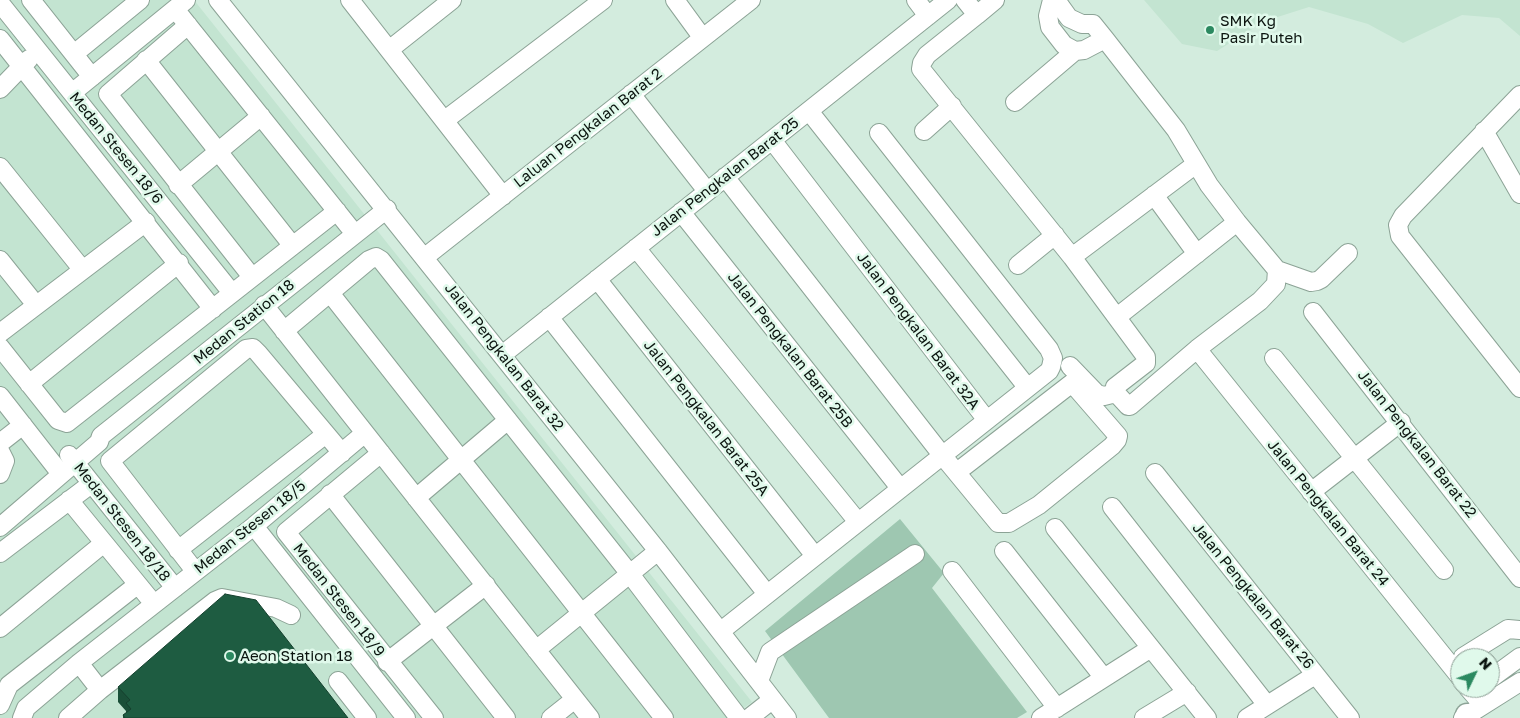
<!DOCTYPE html>
<style>
body{margin:0}
#map{position:relative;width:1520px;height:718px;overflow:hidden;background:#d3ecde;font-family:"Golos Text",sans-serif}
canvas{display:block}
.north{position:absolute;left:1450px;top:648px;width:50px;height:50px;box-sizing:border-box;background:#e0f9eb;border:1px solid #8b9d93;border-radius:50%;rotate:48deg;font-size:14px;font-weight:700;line-height:20px;text-align:center;color:#0b140f}
.north::after{content:'';display:block;margin:auto;width:18px;height:22px;background:#2b8960;clip-path:polygon(50% 0,100% 100%,50% 72%,0 100%)}
</style>
<div id="map">
<canvas width="1520" height="718"></canvas>
<div class="north">N</div>
</div>
<script>
const ctx = document.querySelector('canvas').getContext('2d');
ctx.lineJoin = 'round';
function fill(path, color) { ctx.fillStyle = color; ctx.fill(path, 'evenodd'); }
const poly = rows => new Path2D(rows.map(r => 'M' + r).join(''));
function stroke(path, color, width, dash) { ctx.strokeStyle = color; ctx.lineWidth = width; ctx.lineCap = dash ? 'butt' : 'round'; ctx.setLineDash(dash || []); ctx.stroke(path); }
function drawText(font, color, halo, rows, align = 'center') {
  ctx.font = font + ' "Golos Text",sans-serif'; ctx.lineWidth = 5; ctx.setLineDash([]); ctx.textBaseline = 'middle'; ctx.strokeStyle = halo; ctx.fillStyle = color; for (const [text, x, y, turn = 0] of rows) {
    ctx.save(); ctx.translate(x, y); ctx.rotate((+turn || 0) * Math.PI / 180); ctx.textAlign = isNaN(turn) ? turn : align; if (halo) ctx.strokeText(text, 0, 0); ctx.fillText(text, 0, 0); ctx.restore();
  }
}
const built = poly([
 [0,0,194,0,752,702,730,718,0,718],
 [1144,0,1520,0,1520,36,1499,18,1462,15,1403,43,1368,24,1309,7,1265,21,1217,51,1182,44]
]);
const green = poly([
 [900,519,944,573,932,588,1027,712,1017,718,829,718,765,631]
]);
const minor = poly([
 [31,0,92,77],
 [218,0,658,551,787,718],
 [350,0,503,196],
 [675,0,702,37],
 [916,0,928,16],
 [965,0,977,15,927,55,922,63,921,69,1072,257,1146,357,1146,363,1115,387,1116,393,1128,406,1130,406,1197,349,1260,301,1276,284,1277,270,1237,222,1209,185,1176,130,1105,39,1093,24,1082,24,1069,18,1056,0],
 [1052,0,1048,16,1050,27,1064,45,1075,51,1084,50,1105,39],
 [0,3,232,293],
 [175,9,355,234],
 [977,15,995,0],
 [188,25,108,94,252,277],
 [0,39,213,309],
 [389,50,452,0],
 [74,54,140,0],
 [146,60,292,245],
 [0,89,29,59],
 [72,93,186,0],
 [631,94,707,191],
 [1520,95,1403,216,1398,225,1400,236,1520,388],
 [1015,102,1075,51],
 [809,111,1027,387],
 [445,120,603,0],
 [924,131,952,106],
 [1484,131,1520,194],
 [772,140,986,419],
 [0,167,82,269],
 [725,177,942,455,998,523,1009,523,1039,505,1112,446,1117,440,1118,436,1072,383,957,472],
 [178,185,261,116],
 [1154,195,1197,254],
 [681,212,900,488],
 [636,248,858,522],
 [425,257,751,0],
 [1072,257,1196,164],
 [0,260,36,305],
 [1018,265,1055,235],
 [1277,270,1311,282,1317,281,1321,279,1348,253],
 [597,279,815,556],
 [330,293,664,718],
 [264,305,590,718],
 [1313,312,1520,578],
 [549,317,767,594],
 [1117,317,1237,222],
 [284,331,369,260,376,257,381,260,630,574,739,718],
 [0,333,146,222],
 [0,347,58,420,67,423,337,211],
 [1197,349,1460,677],
 [502,355,948,0],
 [1274,358,1444,570],
 [1070,366,1097,394,1104,396,1116,393],
 [29,384,179,263],
 [0,396,61,474],
 [0,443,23,425],
 [0,451,5,461,0,474],
 [381,453,286,532,434,718],
 [69,455,175,588],
 [1155,473,1350,718],
 [1311,492,1401,422],
 [330,494,506,718],
 [416,498,508,420],
 [69,500,154,604],
 [1112,507,1267,705],
 [254,526,406,718],
 [0,527,99,442,101,436,387,209],
 [1055,528,1207,718],
 [178,550,326,434],
 [1004,551,1104,678],
 [0,553,91,484],
 [195,571,110,461,246,349,253,348,258,353,342,453],
 [952,571,1057,708],
 [0,628,104,543],
 [721,631,1049,371,1051,367,1053,358,1049,349,879,133],
 [536,650,658,551],
 [1463,657,1508,629,1520,630],
 [387,662,486,585],
 [79,663,100,690],
 [1490,679,1520,657],
 [338,681,367,718],
 [759,681,770,652,915,554],
 [1468,688,1482,704],
 [0,705,9,685,137,585],
 [22,718,26,708,79,663,254,526,365,433],
 [68,718,100,690,215,601,222,598,276,608,291,615],
 [551,718,575,699],
 [749,718,772,700],
 [1041,718,1151,648],
 [1144,718,1187,692],
 [1247,718,1315,675],
 [1463,718,1520,682]
]);
const major = poly([
 [1467,718,1467,715]
]);
const wall = poly([
 [118,687,348,718,123,718,123,715,126,713,126,711,118,702]
]);
const building = poly([
 [225,594,256,600,348,718,125,718,123,715,131,709,126,703,130,700,118,687,225,594]
]);
const markers = [
 [1210,30,5,"#2b8960"],
 [230,656,5,"#2b8960"]
];
const poiNames = [
 ["SMK Kg",1220,21],
 ["Pasir Puteh",1220,38],
 ["Aeon Station 18",240,656]
];
const streetNames = [
 ["Laluan Pengkalan Barat 2",588,128,-38],
 ["Medan Stesen 18/6",116,148,51],
 ["Jalan Pengkalan Barat 25",725,177,-38],
 ["Medan Station 18",244,322,-39],
 ["Jalan Pengkalan Barat 32A",918,331,53],
 ["Jalan Pengkalan Barat 25B",790,350,52],
 ["Jalan Pengkalan Barat 32",504,357,52],
 ["Jalan Pengkalan Barat 25A",706,418,52],
 ["Jalan Pengkalan Barat 22",1417,444,52],
 ["Jalan Pengkalan Barat 24",1328,513,51],
 ["Medan Stesen 18/18",122,522,52],
 ["Medan Stesen 18/5",250,527,-39],
 ["Jalan Pengkalan Barat 26",1253,596,51],
 ["Medan Stesen 18/9",339,600,52]
];
fill(built, '#c3e4d1');
fill(green, '#9ec7b1');
stroke(minor, '#8ca396', 20);
stroke(major, '#8ca396', 25);
stroke(minor, '#fff', 18);
stroke(major, '#fff', 22);
fill(wall, '#1a4f38');
fill(building, '#1e5c41');
stroke(building, '#15402e', 1);
for (const [x, y, r, color] of markers) { const dot = new Path2D(); dot.arc(x, y, r, 0, 2 * Math.PI); ctx.fillStyle = color; ctx.fill(dot); stroke(dot, '#e0f9eb', 2); }
drawText('15px', '#0b140f', '#e0f9eb', poiNames, 'left');
drawText('15px', '#0b140f', '#e0f9eb', streetNames);
</script>
